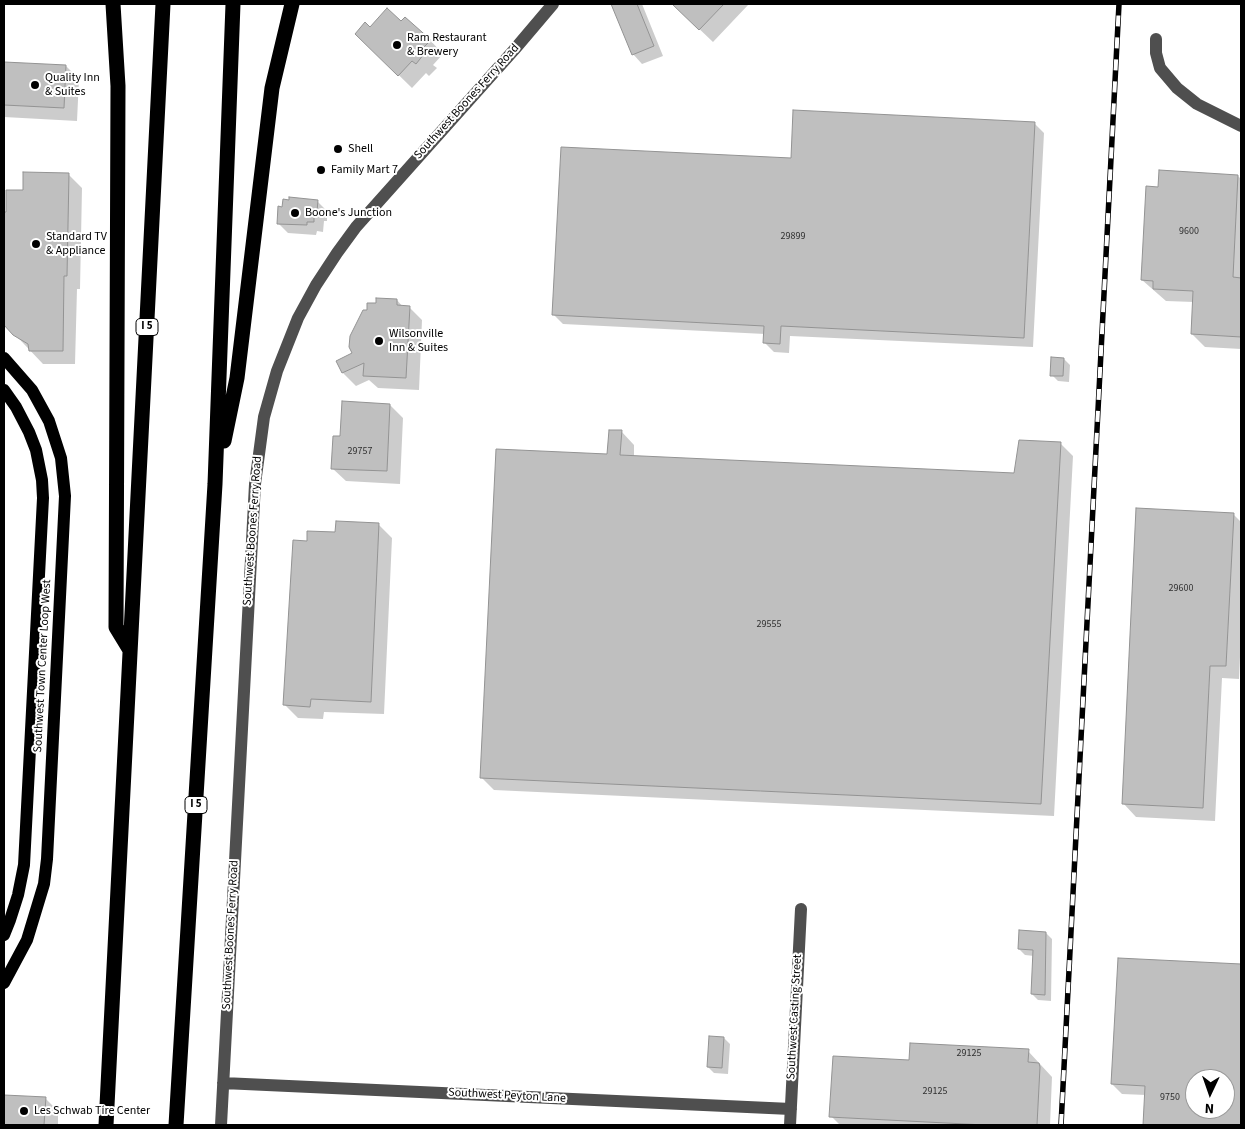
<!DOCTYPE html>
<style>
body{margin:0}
#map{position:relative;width:1245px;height:1129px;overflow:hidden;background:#fff;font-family:"Source Sans 3",sans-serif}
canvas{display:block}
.frame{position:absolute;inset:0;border:5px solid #000;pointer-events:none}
.north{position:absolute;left:1185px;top:1069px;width:50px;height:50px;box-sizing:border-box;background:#fff;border:1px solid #999;border-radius:50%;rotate:183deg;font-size:14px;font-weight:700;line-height:20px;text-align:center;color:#000}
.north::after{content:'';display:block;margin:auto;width:18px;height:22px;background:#000;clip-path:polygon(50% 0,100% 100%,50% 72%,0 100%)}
</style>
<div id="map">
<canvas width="1245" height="1129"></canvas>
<div class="frame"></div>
<div class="north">N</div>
</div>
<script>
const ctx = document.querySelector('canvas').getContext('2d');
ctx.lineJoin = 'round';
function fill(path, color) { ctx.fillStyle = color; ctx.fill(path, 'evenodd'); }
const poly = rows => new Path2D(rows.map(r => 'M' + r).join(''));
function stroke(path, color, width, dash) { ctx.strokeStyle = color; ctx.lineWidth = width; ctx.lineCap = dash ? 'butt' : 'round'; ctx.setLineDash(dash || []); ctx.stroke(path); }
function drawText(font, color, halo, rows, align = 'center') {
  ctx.font = font + ' "Source Sans 3",sans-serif'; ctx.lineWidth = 4; ctx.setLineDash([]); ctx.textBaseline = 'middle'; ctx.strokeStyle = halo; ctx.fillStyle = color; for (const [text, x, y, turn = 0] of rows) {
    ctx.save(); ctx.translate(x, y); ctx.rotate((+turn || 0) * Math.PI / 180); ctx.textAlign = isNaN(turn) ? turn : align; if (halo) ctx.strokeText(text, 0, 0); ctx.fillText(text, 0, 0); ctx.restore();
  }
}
const shadow = poly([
 [612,4,642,4,663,56,642,64,633,54],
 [673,4,749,4,713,42],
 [946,4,968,4,968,5],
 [401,23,430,40,443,54,433,65,437,68,429,76,426,73,412,88,370,47],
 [4,63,66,66,79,79,77,121,4,117],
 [1034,123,1044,133,1033,347,790,336,789,353,774,352,765,343,765,334,563,324,554,315,792,159],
 [68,174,82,188,80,289,77,289,75,364,43,364,4,323,4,213,7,213,24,192],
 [1238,176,1241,179,1241,349,1205,347,1192,334,1194,302,1166,301,1142,280,1159,188],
 [290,201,317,201,327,211,327,221,324,221,323,232,317,231,316,235,288,233,278,223,284,208],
 [397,300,403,307,409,307,422,320,419,390,378,388,369,380,356,386,343,373,338,361,354,354],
 [1064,359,1070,365,1069,382,1058,381,1052,375],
 [390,405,403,418,400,484,346,481,332,468,341,437],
 [621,431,634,445,634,457,1015,475,1060,443,1073,456,1054,816,494,790,481,777,608,455],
 [1233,514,1241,522,1241,635,1239,679,1222,678,1215,821,1136,817,1123,803],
 [378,524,392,538,384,714,324,712,323,719,298,718,285,705,308,543,336,533],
 [1046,933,1052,939,1051,1001,1038,1000,1032,994,1034,956,1025,955,1019,949],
 [1119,959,1241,965,1241,1125,1144,1125,1146,1095,1122,1094,1112,1084],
 [1195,1079,1225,1079,1225,1109,1195,1109],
 [724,1038,730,1044,728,1074,714,1073,708,1067],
 [1028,1051,1052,1077,1050,1125,840,1125,831,1116,910,1061],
 [4,1096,45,1098,58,1111,58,1125,4,1125]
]);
const building = poly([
 [611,4,637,4,654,46,632,55,611,4],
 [672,4,724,4,699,30,672,4],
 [387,8,401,21,405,17,431,40,420,51,424,54,416,64,412,61,398,76,355,34,365,22,370,27,387,8],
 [4,62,66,65,64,108,4,105,4,62],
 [793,110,1035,122,1024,338,781,326,780,344,763,343,764,326,552,315,561,147,791,158,793,110],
 [1159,170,1238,175,1233,277,1241,278,1241,337,1191,334,1193,291,1153,289,1153,281,1141,280,1146,186,1158,187,1159,170],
 [23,172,69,173,67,276,64,276,63,351,29,351,28,344,13,335,4,325,4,212,6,212,6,190,23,190,23,172],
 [289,197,318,200,317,212,314,212,314,222,307,222,307,225,277,224,278,206,282,207,283,199,289,200,289,197],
 [376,298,397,299,397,305,410,306,406,378,363,376,364,363,342,373,336,361,352,353,349,347,350,336,363,310,367,310,367,303,376,303,376,298],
 [1051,357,1064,358,1063,376,1050,376,1051,357],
 [342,401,390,404,387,471,331,469,333,436,340,436,342,401],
 [609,430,622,430,620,455,1014,473,1019,440,1061,442,1041,804,480,778,496,449,607,454,609,430],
 [1136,508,1234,513,1226,666,1210,666,1203,808,1122,804,1136,508],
 [336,521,379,523,371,702,311,699,310,707,283,705,293,540,307,541,307,531,335,532,336,521],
 [1019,930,1046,932,1045,995,1031,994,1033,950,1018,949,1019,930],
 [1118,958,1241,964,1241,1125,1143,1125,1145,1086,1111,1084,1118,958],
 [1195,1079,1225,1079,1225,1109,1195,1109,1195,1079],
 [709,1036,724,1037,722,1068,707,1067,709,1036],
 [910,1043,1029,1049,1028,1062,1039,1063,1040,1067,1037,1125,985,1125,829,1117,833,1056,909,1060,910,1043],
 [4,1095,46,1097,44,1125,4,1125,4,1095]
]);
const minor = poly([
 [1156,39,1156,53,1160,68,1177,88,1197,104,1241,126],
 [223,1083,791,1109],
 [221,1125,255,484,264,417,277,371,298,318,316,285,337,253,356,227,514,50,553,4],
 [790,1125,801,909]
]);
const major = poly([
 [4,358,32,390,49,421,61,458,65,496,47,859,44,884,27,940,4,983],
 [4,390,16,407,29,432,36,450,42,480,43,498,24,865,18,895,10,920,4,935]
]);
const highway = poly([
 [113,4,118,86,116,627,130,650],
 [224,441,237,378,272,88,292,4],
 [106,1125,163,4],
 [176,1125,215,484,233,4]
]);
const rail = poly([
 [1061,1125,1119,4]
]);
const markers = [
 [397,45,5,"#000"],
 [35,85,5,"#000"],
 [338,149,5,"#000"],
 [321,170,5,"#000"],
 [295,213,5,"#000"],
 [36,244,5,"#000"],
 [379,341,5,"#000"],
 [24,1111,5,"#000"]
];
const numberNames = [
 ["9600",1189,232],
 ["29899",793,237],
 ["29757",360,452],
 ["29600",1181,589],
 ["29555",769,625],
 ["29125",969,1054],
 ["29125",935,1092],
 ["9750",1170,1098]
];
const shields = [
 [147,327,22],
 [196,805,22]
];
const shieldNames = [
 ["I 5",147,327],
 ["I 5",196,805]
];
const poiNames = [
 ["Ram Restaurant",407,38],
 ["& Brewery",407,52],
 ["Quality Inn",45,78],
 ["& Suites",45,92],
 ["Shell",348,149],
 ["Family Mart 7",331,170],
 ["Boone's Junction",305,213],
 ["Standard TV",46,237],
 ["& Appliance",46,251],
 ["Wilsonville",389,334],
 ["Inn & Suites",389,348],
 ["Les Schwab Tire Center",34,1111]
];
const streetNames = [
 ["Southwest Boones Ferry Road",467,102,-48],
 ["Southwest Boones Ferry Road",253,531,-86],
 ["Southwest Town Center Loop West",43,666,-87],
 ["Southwest Boones Ferry Road",231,935,-87],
 ["Southwest Casting Street",795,1017,-87],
 ["Southwest Peyton Lane",507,1096,3]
];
fill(shadow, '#0003');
fill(building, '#bfbfbf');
stroke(building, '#939393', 1);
stroke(minor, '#4f4f4f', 12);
stroke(major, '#000', 12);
stroke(highway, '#000', 15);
stroke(rail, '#000', 5.5);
stroke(rail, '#fff', 4, [11]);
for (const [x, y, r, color] of markers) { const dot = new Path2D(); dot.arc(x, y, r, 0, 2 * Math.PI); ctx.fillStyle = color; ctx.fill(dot); stroke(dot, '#fff', 2); }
drawText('10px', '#303030', null, numberNames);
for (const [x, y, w] of shields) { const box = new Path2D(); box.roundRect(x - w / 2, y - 8.5, w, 17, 4); ctx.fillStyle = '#fff'; ctx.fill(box); stroke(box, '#000', 1); }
drawText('bold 11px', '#000', null, shieldNames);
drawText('12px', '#000', '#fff', poiNames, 'left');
drawText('12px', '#000', '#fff', streetNames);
</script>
